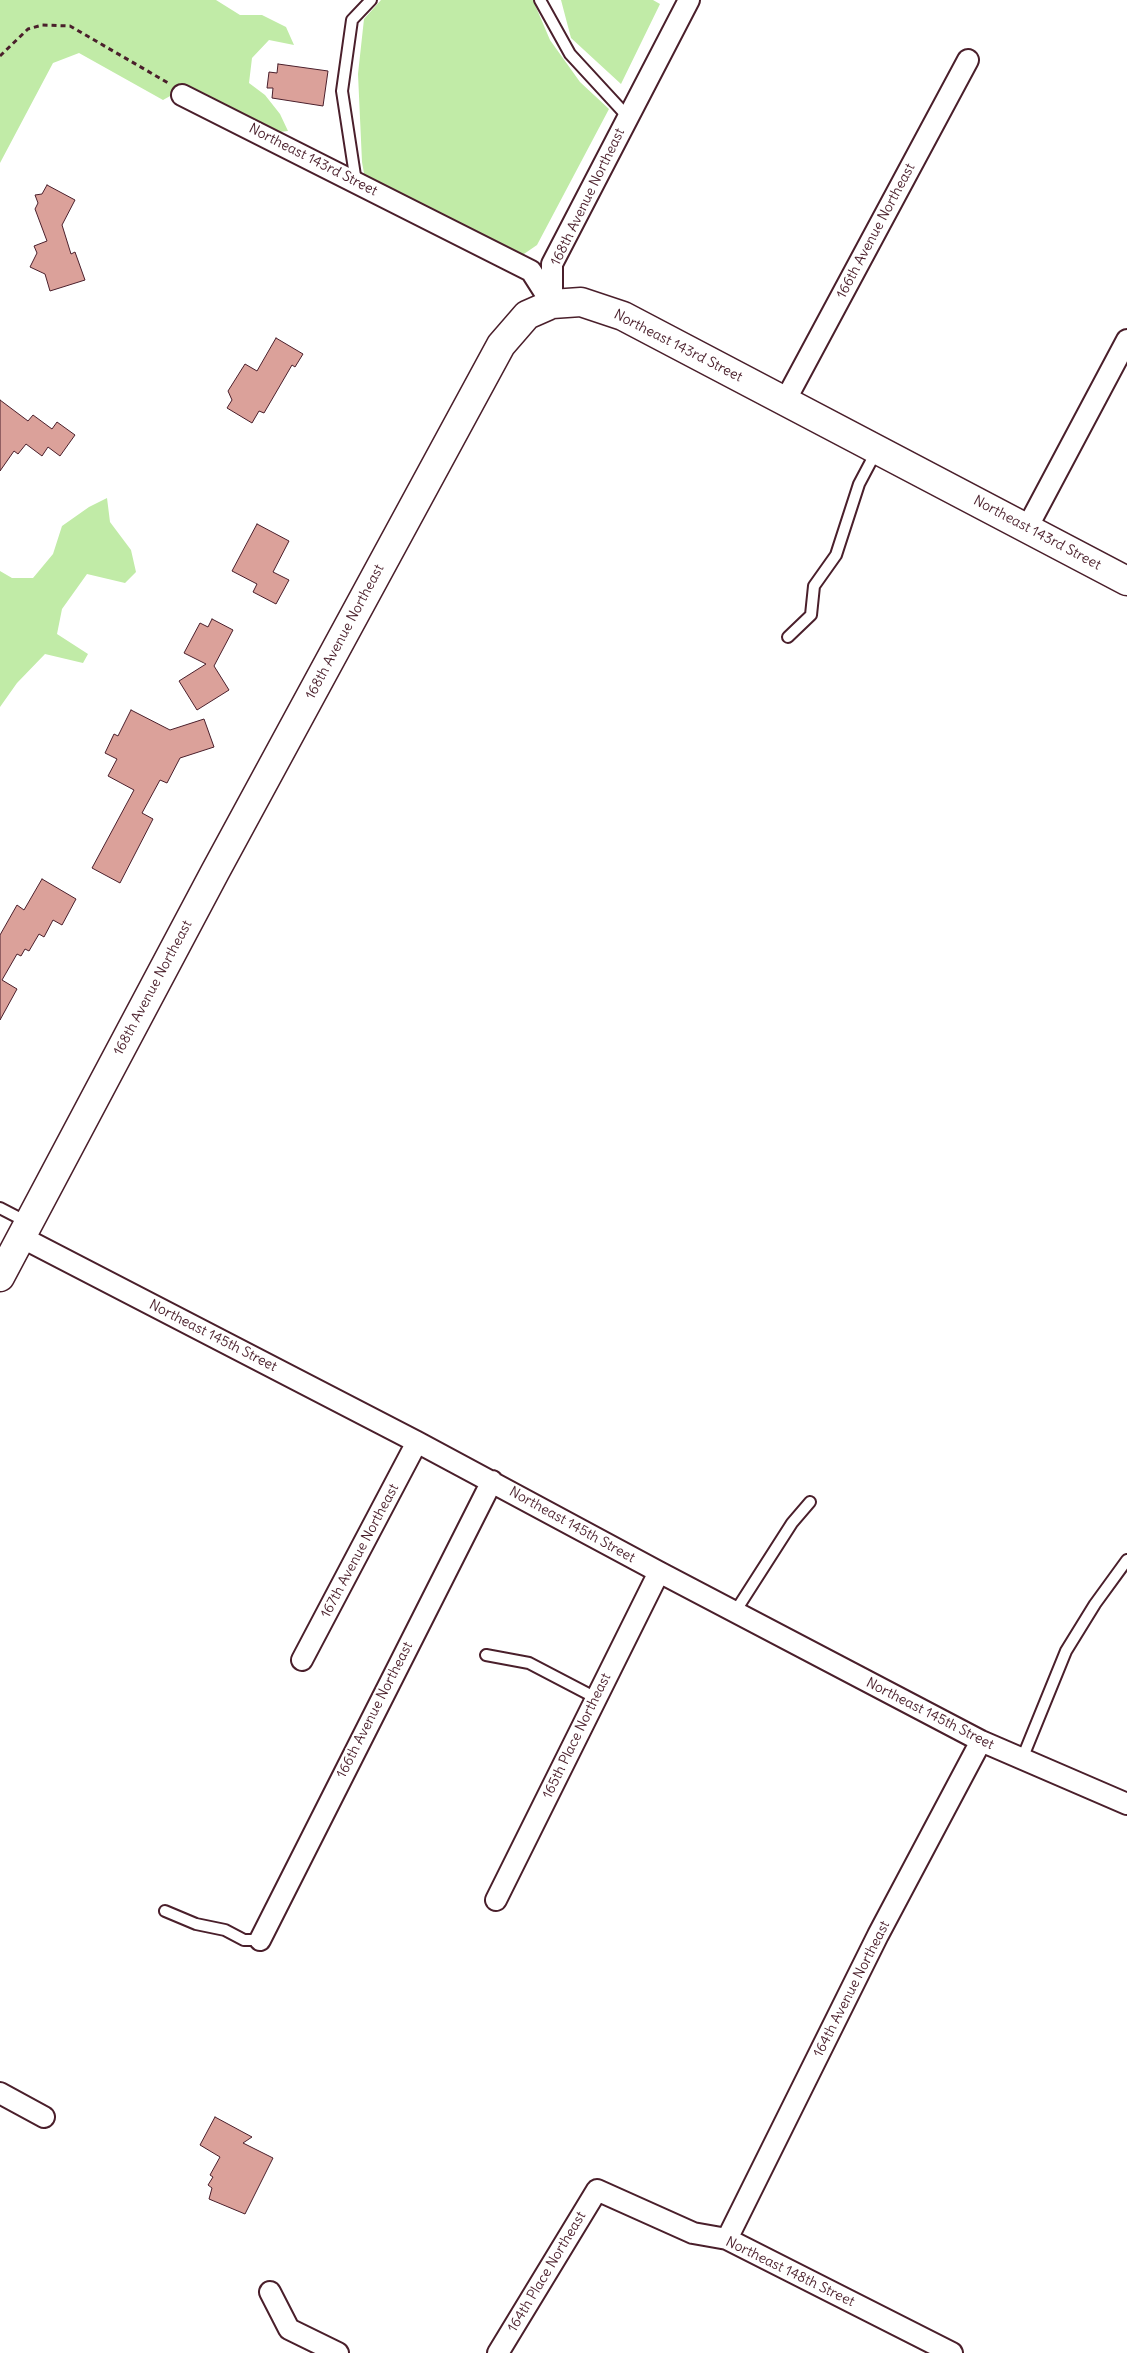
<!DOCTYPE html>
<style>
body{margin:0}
canvas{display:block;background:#fff}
</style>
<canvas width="1127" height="2353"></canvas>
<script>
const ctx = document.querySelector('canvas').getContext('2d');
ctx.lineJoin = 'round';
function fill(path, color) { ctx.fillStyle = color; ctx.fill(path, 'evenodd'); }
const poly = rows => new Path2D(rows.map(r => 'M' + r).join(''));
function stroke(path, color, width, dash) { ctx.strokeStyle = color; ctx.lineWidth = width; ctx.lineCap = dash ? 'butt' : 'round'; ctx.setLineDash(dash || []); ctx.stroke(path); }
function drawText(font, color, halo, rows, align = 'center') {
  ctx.font = font + ' Delius,sans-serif'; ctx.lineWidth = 4; ctx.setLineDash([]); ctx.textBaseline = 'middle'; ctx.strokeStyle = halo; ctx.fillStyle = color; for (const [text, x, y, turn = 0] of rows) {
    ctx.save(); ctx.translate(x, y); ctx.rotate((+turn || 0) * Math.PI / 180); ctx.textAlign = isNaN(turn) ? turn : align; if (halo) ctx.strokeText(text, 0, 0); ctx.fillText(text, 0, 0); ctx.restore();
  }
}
const green = poly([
 [0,0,216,0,240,15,262,15,286,27,294,45,269,40,252,58,249,83,265,95,280,114,288,131,279,132,188,86,163,100,79,53,53,63,0,163],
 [381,0,533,0,550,40,580,82,609,109,537,245,521,256,365,179,362,162,358,74,364,19],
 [561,0,653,0,660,4,621,84,571,38],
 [107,498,110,522,131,550,136,572,125,583,87,574,62,609,57,634,88,654,83,663,45,654,17,683,0,707,0,571,12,578,33,578,53,554,62,526,89,507]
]);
const building = poly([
 [278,64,328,71,323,106,272,98,273,88,267,88,269,72,277,73,278,64],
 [47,185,75,200,62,225,71,254,75,252,85,280,50,291,45,274,30,267,37,253,34,246,47,241,35,209,38,203,35,195,42,194,47,185],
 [276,338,303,354,295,367,292,365,264,413,259,411,252,423,227,408,232,400,228,391,245,364,257,371,276,338],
 [0,400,28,421,33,415,52,429,57,422,75,435,60,456,48,447,42,456,26,444,18,454,14,451,0,471,0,400],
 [257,524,289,541,273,572,289,580,276,604,253,592,257,584,232,571,257,524],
 [212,619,233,630,214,666,229,690,197,710,179,681,206,664,184,653,200,623,208,627,212,619],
 [131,710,170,730,204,719,214,747,180,758,167,783,160,780,142,813,153,819,120,883,92,868,134,790,108,776,117,759,105,753,114,734,118,736,131,710],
 [42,879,76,899,62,925,53,920,44,937,39,934,29,951,25,949,21,956,17,954,2,980,17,989,0,1020,0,935,17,905,24,910,42,879],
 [215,2117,252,2137,243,2143,273,2158,245,2214,209,2199,212,2188,208,2185,213,2177,210,2175,220,2157,200,2145,215,2117]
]);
const path = poly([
 [0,56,28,29,42,25,70,26,170,84]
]);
const lane = poly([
 [540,0,570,54,628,117],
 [356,182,342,91,352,20,371,0],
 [788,637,811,615,814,586,836,555,859,484,877,450],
 [0,1208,27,1222],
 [735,1612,792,1523,810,1502],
 [486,1655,529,1663,596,1698],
 [1022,1759,1066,1651,1095,1604,1127,1560],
 [165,1911,196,1924,225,1930,244,1940,260,1940]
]);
const street = poly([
 [182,95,531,271,552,304],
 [552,304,552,264,689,0],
 [785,401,968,60],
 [1027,528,1127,340],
 [21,1237,417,1442,659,1572,981,1741,1127,1804],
 [302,1660,417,1442],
 [496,1900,659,1572],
 [260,1940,492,1481],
 [0,2093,44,2117],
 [727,2239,878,1935,981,1741],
 [270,2292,289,2329,338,2353],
 [498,2353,597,2190,693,2233,727,2239,952,2353]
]);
const secondary = poly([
 [0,1277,215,872,501,345,527,315,552,304,581,302,623,316,1127,581]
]);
const streetNames = [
 ["Northeast 143rd Street",313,160,27],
 ["168th Avenue Northeast",588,197,-64],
 ["166th Avenue Northeast",876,231,-62],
 ["Northeast 143rd Street",678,346,27],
 ["Northeast 143rd Street",1037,533,28],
 ["168th Avenue Northeast",345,632,-62],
 ["168th Avenue Northeast",153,988,-62],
 ["Northeast 145th Street",213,1336,27],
 ["Northeast 145th Street",572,1525,29],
 ["167th Avenue Northeast",360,1551,-62],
 ["166th Avenue Northeast",375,1710,-63],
 ["Northeast 145th Street",930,1714,27],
 ["165th Place Northeast",577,1736,-64],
 ["164th Avenue Northeast",852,1989,-63],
 ["164th Place Northeast",547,2272,-59],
 ["Northeast 148th Street",790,2272,26]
];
fill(green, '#c1eba7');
fill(building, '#dba19a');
stroke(building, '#4a1f2b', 1);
stroke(lane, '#4a1f2b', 14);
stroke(street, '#4a1f2b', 24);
stroke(secondary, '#4a1f2b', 31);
stroke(path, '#4a1f2b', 3, [5, 4]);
stroke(lane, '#fff', 10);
stroke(street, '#fff', 20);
stroke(secondary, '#fff', 28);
drawText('14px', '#4a1f2b', '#fff', streetNames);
</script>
